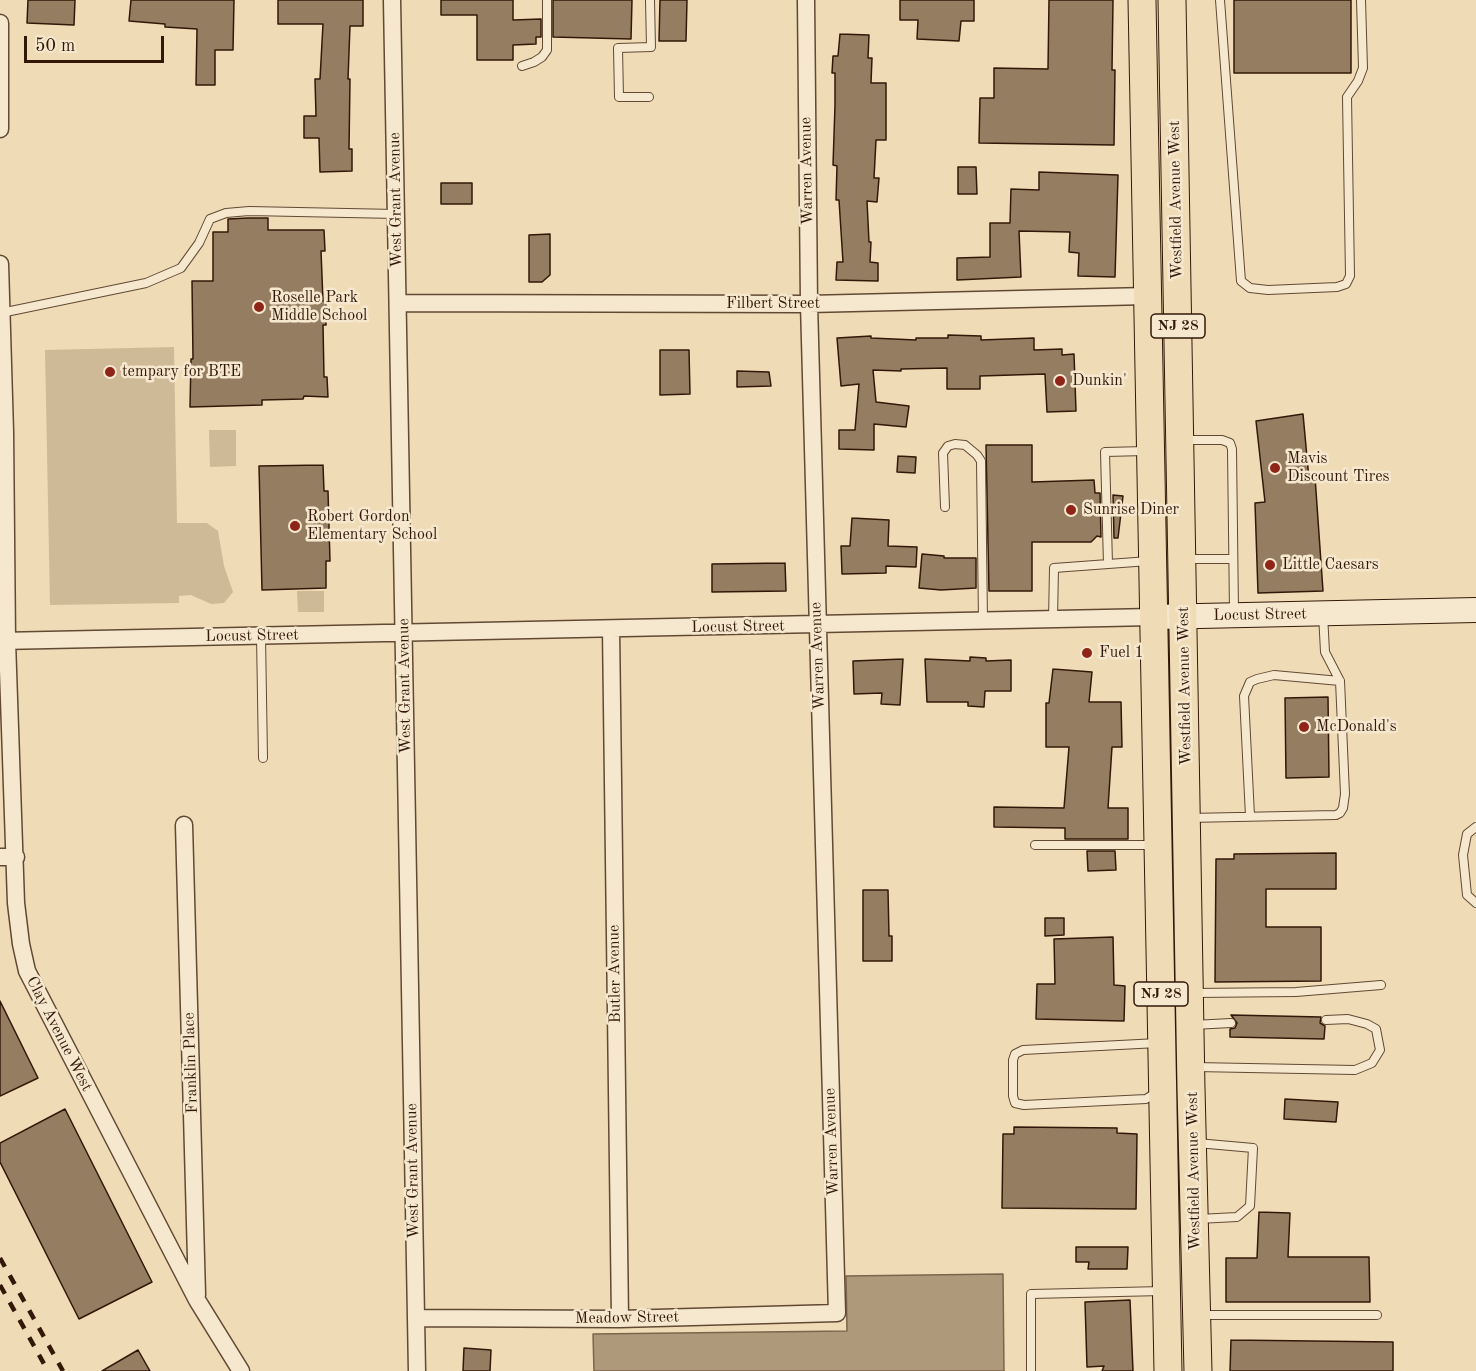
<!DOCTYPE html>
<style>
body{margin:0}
#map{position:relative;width:1476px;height:1371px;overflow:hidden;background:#efdbb5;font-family:"Old Standard TT",serif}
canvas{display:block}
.scale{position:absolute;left:24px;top:36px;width:140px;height:27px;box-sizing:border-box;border:3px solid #331809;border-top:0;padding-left:8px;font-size:18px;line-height:21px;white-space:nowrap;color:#331809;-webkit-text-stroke:4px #f5e8cf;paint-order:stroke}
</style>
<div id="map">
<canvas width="1476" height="1371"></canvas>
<div class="scale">50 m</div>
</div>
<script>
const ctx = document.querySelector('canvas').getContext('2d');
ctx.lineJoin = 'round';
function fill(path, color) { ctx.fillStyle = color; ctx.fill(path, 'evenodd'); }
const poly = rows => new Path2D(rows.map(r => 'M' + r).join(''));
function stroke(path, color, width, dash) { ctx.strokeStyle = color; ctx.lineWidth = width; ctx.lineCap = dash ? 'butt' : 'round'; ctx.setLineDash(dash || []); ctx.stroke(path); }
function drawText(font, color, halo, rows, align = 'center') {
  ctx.font = font + ' "Old Standard TT",serif'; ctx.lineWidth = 5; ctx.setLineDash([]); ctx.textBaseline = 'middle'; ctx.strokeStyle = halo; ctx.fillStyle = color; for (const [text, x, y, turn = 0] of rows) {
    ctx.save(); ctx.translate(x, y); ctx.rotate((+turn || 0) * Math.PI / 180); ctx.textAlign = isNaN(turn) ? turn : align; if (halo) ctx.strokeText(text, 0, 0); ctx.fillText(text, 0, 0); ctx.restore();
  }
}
const green = poly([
 [174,347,177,523,207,523,218,531,224,566,233,592,224,603,211,604,191,595,179,596,179,603,50,605,45,350],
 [209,430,236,430,236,466,210,467],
 [297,591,324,591,324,612,298,612]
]);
const water = poly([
 [1003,1274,1004,1371,594,1371,593,1334,847,1331,846,1276,1003,1274]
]);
const building = poly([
 [28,0,75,0,74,25,27,23,28,0],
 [131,0,234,0,233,50,215,50,215,85,196,85,197,29,165,27,165,24,129,21,131,0],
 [278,0,363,0,363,26,350,26,348,79,350,79,349,149,352,149,352,171,320,172,319,138,304,138,304,116,316,116,315,79,320,79,323,24,278,24,278,0],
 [441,0,513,0,513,20,541,19,541,37,536,37,536,44,513,45,513,60,477,60,477,15,441,15,441,0],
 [553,0,632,0,631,39,553,37,553,0],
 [660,0,687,0,686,41,659,41,660,0],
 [900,0,974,0,974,21,961,21,959,41,917,39,918,20,900,20,900,0],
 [1049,0,1113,0,1112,70,1115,70,1114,145,979,143,980,98,994,98,994,68,1048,69,1049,0],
 [1234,0,1351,0,1351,73,1234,73,1234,0],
 [840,34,869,35,868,58,872,58,871,83,886,83,886,140,876,140,874,178,879,178,877,202,867,201,869,242,871,242,870,262,878,263,878,281,836,280,837,262,843,262,839,200,836,200,837,166,833,165,835,105,835,73,832,73,833,56,838,56,840,34],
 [958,167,976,167,977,194,958,194,958,167],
 [1039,172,1118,175,1115,277,1078,276,1079,253,1069,252,1070,232,1019,231,1021,277,957,280,957,258,990,257,990,223,1010,223,1011,189,1039,190,1039,172],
 [441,183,472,183,472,204,441,204,441,183],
 [248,218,268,218,268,230,324,230,325,251,321,251,323,301,326,302,326,325,323,325,324,377,327,377,328,397,304,396,303,399,262,400,262,405,190,407,191,359,193,359,192,281,213,281,213,232,228,232,228,219,248,218],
 [550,234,550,275,542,282,529,282,529,235,550,234],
 [948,335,981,336,981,340,1034,338,1034,350,1062,349,1062,355,1074,354,1076,411,1047,412,1045,374,980,376,980,389,947,389,947,368,901,369,901,371,873,370,876,402,909,406,906,427,874,424,874,450,839,449,839,430,855,430,859,384,841,386,837,338,871,336,871,338,916,340,916,338,948,338,948,335],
 [660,350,689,350,690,394,660,395,660,350],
 [737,371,769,372,771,386,737,387,737,371],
 [1303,414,1309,479,1315,477,1323,591,1258,593,1255,503,1265,502,1256,421,1303,414],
 [986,445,1032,445,1032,482,1094,480,1095,493,1100,493,1101,537,1097,536,1091,542,1032,542,1032,591,989,591,986,445],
 [898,456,916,457,915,473,897,472,898,456],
 [323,465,324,491,328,491,330,561,326,561,326,588,262,590,259,466,323,465],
 [1113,495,1123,496,1118,538,1114,538,1113,495],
 [852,518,889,520,888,546,917,547,916,567,886,566,886,573,842,574,841,546,850,546,852,518],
 [922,554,944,556,944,558,976,558,976,588,941,590,919,588,922,554],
 [785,563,786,591,712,592,712,564,785,563],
 [970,657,986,658,986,661,1011,660,1011,691,985,691,984,707,968,706,968,702,927,702,925,659,970,661,970,657],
 [903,659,900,705,881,704,882,693,854,694,853,661,903,659],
 [1053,669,1092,672,1089,702,1121,702,1122,747,1112,747,1108,808,1128,808,1128,839,1065,839,1065,828,994,827,994,807,1064,808,1069,747,1046,747,1046,703,1049,703,1053,669],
 [1328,697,1329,777,1286,778,1285,698,1328,697],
 [1087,851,1115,851,1116,870,1088,871,1087,851],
 [1336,853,1336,889,1266,889,1266,927,1321,927,1321,981,1215,982,1216,859,1234,859,1234,854,1336,853],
 [863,890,888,890,889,936,892,936,892,961,863,961,863,890],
 [1045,918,1064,918,1064,935,1045,936,1045,918],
 [1113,937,1114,985,1125,986,1124,1021,1036,1019,1037,984,1055,984,1054,939,1113,937],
 [0,1001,38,1078,0,1096,0,1001],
 [1231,1015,1321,1017,1320,1023,1325,1026,1324,1039,1230,1037,1230,1029,1235,1028,1237,1023,1231,1015],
 [1285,1099,1338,1102,1336,1122,1284,1119,1285,1099],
 [65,1109,152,1282,79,1319,0,1162,0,1143,65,1109],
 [1014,1127,1117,1128,1117,1133,1137,1134,1136,1209,1002,1208,1003,1134,1014,1134,1014,1127],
 [1259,1212,1290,1213,1288,1257,1369,1257,1370,1302,1226,1302,1226,1258,1257,1258,1259,1212],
 [1076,1247,1128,1247,1127,1269,1088,1269,1089,1262,1076,1262,1076,1247],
 [1130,1300,1133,1371,1102,1371,1104,1366,1087,1367,1085,1302,1130,1300],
 [1231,1340,1393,1342,1393,1371,1230,1371,1231,1340],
 [464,1348,491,1350,490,1371,463,1371,464,1348],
 [138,1350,150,1371,102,1371,138,1350]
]);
const lane = poly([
 [1220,0,1241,281,1250,288,1268,290,1337,287,1346,284,1350,276,1347,97,1358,81,1363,68,1361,0],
 [522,66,534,62,542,57,547,50,547,0],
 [649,97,619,97,618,48,651,47,650,0],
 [1,313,146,283,181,268,199,243,210,219,226,213,249,211,396,214],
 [1184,440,1222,440,1230,443,1232,449,1234,612],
 [945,507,943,453,948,446,955,444,965,445,977,455,981,461,983,621],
 [1186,559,1233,559],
 [1108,564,1105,452,1146,451],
 [1053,620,1054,568,1149,561],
 [261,636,263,758],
 [1250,816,1244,696,1250,682,1257,679,1274,675,1340,681],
 [1188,818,1336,815,1340,813,1343,808,1345,794,1340,681,1325,652,1323,614],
 [1476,827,1467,834,1463,855,1467,895,1476,903],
 [1035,845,1154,845],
 [1193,993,1296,992,1381,985],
 [1193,1025,1231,1023],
 [1195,1067,1355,1070,1372,1063,1380,1050,1376,1029,1367,1024,1348,1019,1326,1020],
 [1157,1092,1146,1099,1024,1105,1015,1103,1013,1096,1013,1060,1015,1054,1023,1050,1158,1043],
 [1197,1143,1253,1148,1250,1206,1237,1217,1198,1219],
 [1201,1315,1377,1315],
 [1031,1371,1031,1294,1163,1291]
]);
const street = poly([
 [392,0,417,1371],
 [0,23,0,129],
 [0,264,5,432,7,641,16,903,21,944,27,971,197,1300,241,1371],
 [398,303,809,304,1147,296],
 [611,629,620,1319],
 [0,641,1153,617],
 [184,825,197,1295],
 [0,857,16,857],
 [416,1318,620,1319,837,1313,809,304,806,0]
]);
const secondary = poly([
 [1153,617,1476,610]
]);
const primary = poly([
 [1142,0,1168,1371],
 [1172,0,1191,1088,1198,1371]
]);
const rail = poly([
 [0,1258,63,1371],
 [0,1285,48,1371]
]);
const markers = [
 [259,307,6,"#8f2418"],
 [110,372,6,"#8f2418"],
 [1060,381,6,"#8f2418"],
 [1275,468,6,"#8f2418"],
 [1071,510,6,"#8f2418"],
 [295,526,6,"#8f2418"],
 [1270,565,6,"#8f2418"],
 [1087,653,6,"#8f2418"],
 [1304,727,6,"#8f2418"]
];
const shields = [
 [1178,326,54],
 [1161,994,54]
];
const shieldNames = [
 ["NJ 28",1178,326],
 ["NJ 28",1161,994]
];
const streetNames = [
 ["Warren Avenue",807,171,-91],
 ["West Grant Avenue",396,200,-91],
 ["Westfield Avenue West",1176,200,-91],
 ["Filbert Street",773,304],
 ["Locust Street",1260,615,-1],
 ["Locust Street",738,627,-1],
 ["Locust Street",252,636,-1],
 ["Warren Avenue",818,656,-92],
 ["West Grant Avenue",405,686,-91],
 ["Westfield Avenue West",1185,686,-91],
 ["Butler Avenue",615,974,-91],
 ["Clay Avenue West",59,1034,63],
 ["Franklin Place",191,1063,-92],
 ["Warren Avenue",832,1142,-92],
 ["West Grant Avenue",413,1171,-91],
 ["Westfield Avenue West",1194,1171,-91],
 ["Meadow Street",627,1318,-1]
];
const poiNames = [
 ["Roselle Park",271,298],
 ["Middle School",271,316],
 ["tempary for BTE",122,372],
 ["Dunkin'",1072,381],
 ["Mavis",1287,459],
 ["Discount Tires",1287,477],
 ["Sunrise Diner",1083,510],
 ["Robert Gordon",307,517],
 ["Elementary School",307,535],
 ["Little Caesars",1282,565],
 ["Fuel 1",1099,653],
 ["McDonald's",1316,727]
];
fill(green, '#cfba98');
fill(water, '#af997b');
stroke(water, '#7d654d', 1.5);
fill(building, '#957d62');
stroke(building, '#331809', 1.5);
stroke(lane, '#624934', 10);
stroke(street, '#624934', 19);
stroke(secondary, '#331809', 26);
stroke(primary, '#331809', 29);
stroke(lane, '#f5e8cf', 8);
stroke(street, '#f5e8cf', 16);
stroke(secondary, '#f5e8cf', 24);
stroke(primary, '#efdbb5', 27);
stroke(rail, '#331809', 4.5, [10, 10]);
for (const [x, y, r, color] of markers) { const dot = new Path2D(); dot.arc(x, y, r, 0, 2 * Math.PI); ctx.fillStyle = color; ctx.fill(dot); stroke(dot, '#f5e8cf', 2); }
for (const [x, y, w] of shields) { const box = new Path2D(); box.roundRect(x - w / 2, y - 12, w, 24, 4.5); ctx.fillStyle = '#f5e8cf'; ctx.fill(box); stroke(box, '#331809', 1.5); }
drawText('bold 15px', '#331809', null, shieldNames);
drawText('16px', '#331809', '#f5e8cf', streetNames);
drawText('16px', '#331809', '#f5e8cf', poiNames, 'left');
</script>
